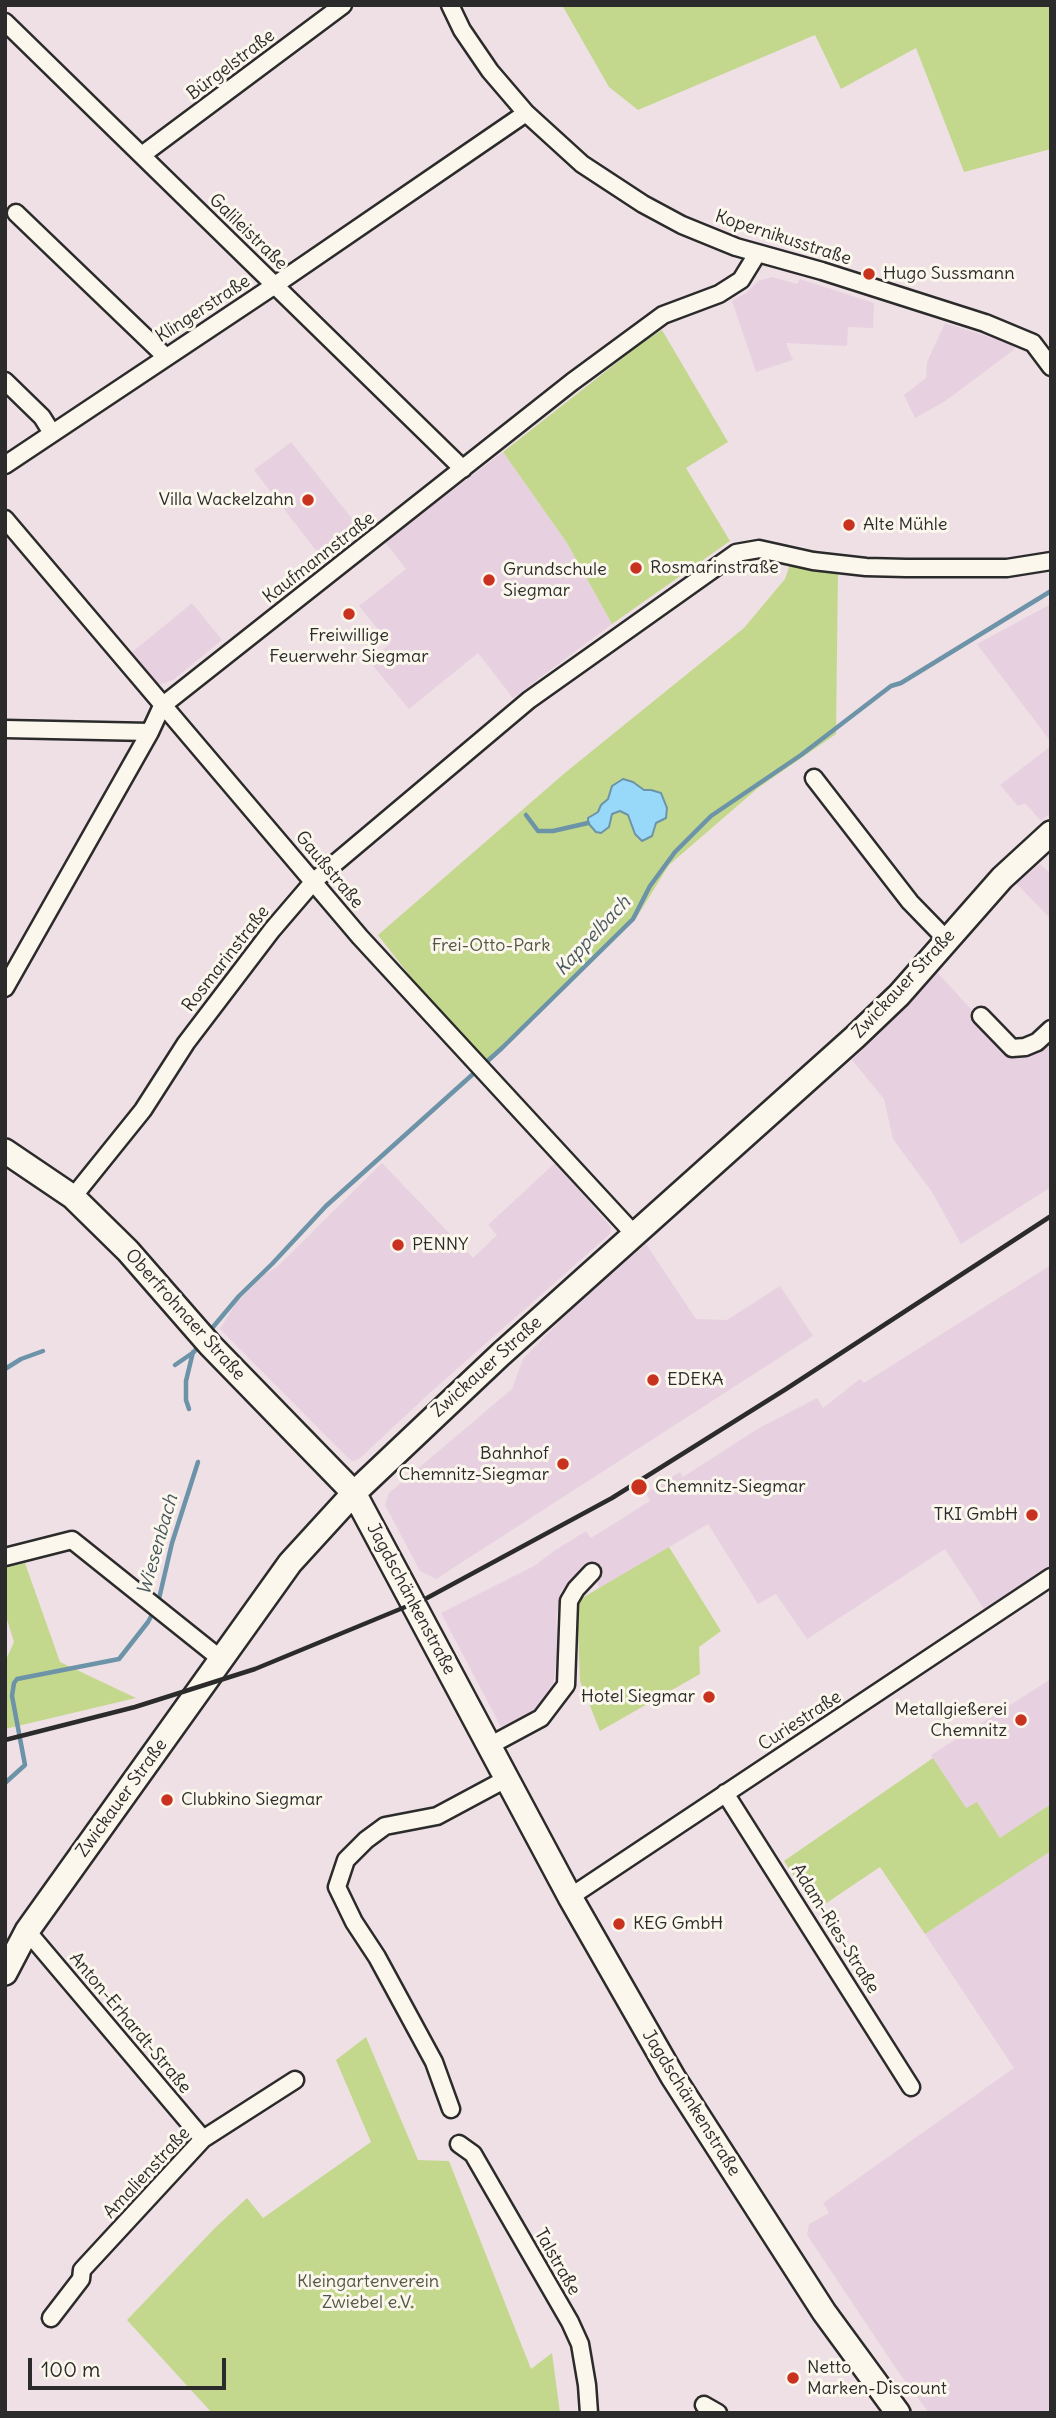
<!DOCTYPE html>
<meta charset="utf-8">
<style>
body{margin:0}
#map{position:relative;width:1056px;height:2418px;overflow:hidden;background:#efe0e5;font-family:Delius,sans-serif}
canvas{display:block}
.frame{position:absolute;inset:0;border:7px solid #2b2b2b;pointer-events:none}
.scale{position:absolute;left:28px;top:2358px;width:198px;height:32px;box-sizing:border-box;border:4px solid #2b2b2b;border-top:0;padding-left:9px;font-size:21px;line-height:24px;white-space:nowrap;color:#2b2b2b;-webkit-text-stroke:5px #fbf7ec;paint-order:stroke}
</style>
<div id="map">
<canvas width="1056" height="2418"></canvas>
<div class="frame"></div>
<div class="scale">100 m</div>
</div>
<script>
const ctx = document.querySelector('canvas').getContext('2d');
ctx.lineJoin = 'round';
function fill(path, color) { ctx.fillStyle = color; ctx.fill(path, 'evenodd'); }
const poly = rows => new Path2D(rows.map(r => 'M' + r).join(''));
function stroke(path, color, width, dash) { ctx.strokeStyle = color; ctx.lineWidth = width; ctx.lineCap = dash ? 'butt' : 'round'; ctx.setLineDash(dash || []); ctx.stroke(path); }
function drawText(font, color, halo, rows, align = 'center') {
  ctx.font = font + ' Delius,sans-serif'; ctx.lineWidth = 6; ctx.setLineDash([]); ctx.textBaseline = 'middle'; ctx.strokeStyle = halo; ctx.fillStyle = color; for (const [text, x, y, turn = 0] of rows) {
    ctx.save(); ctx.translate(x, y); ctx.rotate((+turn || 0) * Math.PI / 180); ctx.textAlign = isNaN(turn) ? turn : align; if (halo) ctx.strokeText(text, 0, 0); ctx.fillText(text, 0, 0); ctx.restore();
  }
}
const built = poly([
 [772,277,797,284,800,279,874,303,873,328,848,327,847,346,786,343,793,360,756,372,732,301,746,293,758,281],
 [945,323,1011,344,1015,349,944,402,915,418,904,395,926,378,927,362],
 [291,442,362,531,324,561,254,470],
 [503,452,567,543,612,624,513,698,478,653,409,709,369,661,390,644,359,606,406,569,385,542],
 [192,603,222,640,173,680,156,686,130,654],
 [1051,604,1051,742,977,644],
 [1051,746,1051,813,1041,821,1025,803,1018,806,1000,785],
 [1040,864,1051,874,1051,919,1016,883],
 [937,972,1009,1051,1051,1036,1051,1187,961,1244,932,1192,893,1139,884,1099,852,1060,904,1010],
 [382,1163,473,1258,497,1235,488,1225,555,1163,611,1227,610,1234,433,1390,359,1459,354,1461,350,1460,220,1329,236,1303,264,1275,277,1267],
 [646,1244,696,1319,727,1320,780,1286,813,1336,436,1579,420,1571,385,1505,389,1493,512,1389,523,1359,571,1310],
 [1051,1265,1051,1590,995,1626,945,1549,807,1639,776,1594,758,1604,708,1524,600,1588,589,1568,561,1591,556,1620,558,1653,551,1695,534,1710,501,1727,441,1613,534,1566,554,1551,586,1531,591,1538,650,1501,646,1493,680,1472,683,1477,759,1428,817,1398,823,1408,860,1379,864,1383],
 [1051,1679,1051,1791,1049,1792,1051,1804,1000,1838,977,1802,966,1809,931,1755],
 [1051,1851,1051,2413,929,2413,897,2370,807,2235,809,2224,829,2213,823,2203,1014,2068,925,1934]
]);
const green = poly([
 [562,5,1051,5,1051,149,964,172,916,48,841,89,815,35,638,110,609,87],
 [662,330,728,442,686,468,730,541,612,624,567,543,503,452,643,342],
 [790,564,838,571,836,734,758,788,669,865,635,920,486,1066,428,999,378,935,566,772,744,628,785,579],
 [641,789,657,791,663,797,667,808,663,820,656,823,654,832,638,839,630,818,620,811,612,814,610,823,598,833,593,830,588,823,591,816,598,812,601,805,608,799],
 [669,1547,721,1631,699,1647,700,1674,600,1731,580,1681,577,1601],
 [25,1563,60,1662,136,1698,5,1729,5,1662,14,1642,5,1613,5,1568],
 [933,1758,966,1808,977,1802,1000,1838,1051,1804,1051,1851,925,1934,880,1867,816,1910,784,1861],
 [366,2037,418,2160,449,2161,531,2369,552,2353,560,2413,212,2413,127,2320,215,2228,247,2198,263,2218,371,2142,336,2060]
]);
const water = poly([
 [623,779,633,782,644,790,651,790,661,793,667,808,666,818,656,823,652,836,642,841,635,834,628,815,620,811,612,814,609,827,601,833,596,832,588,823,588,818,598,812,601,805,608,799,612,786,623,779]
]);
const stream = poly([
 [526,815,538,831,553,831,588,823],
 [208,1333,239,1296,272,1264,326,1206,502,1048,633,919,650,886,675,852,711,816,801,755,891,686,901,683,1051,591],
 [175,1365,194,1352,200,1343],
 [5,1369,21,1359,43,1351],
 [189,1409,186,1400,186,1381,193,1352],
 [158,1603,172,1543,198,1462],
 [5,1783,25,1765,12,1696,14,1683,17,1679,119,1659,148,1622,154,1611]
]);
const street = poly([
 [450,5,462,30,490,71,526,113,582,164,643,204,682,225,736,247,822,271,985,323,1033,343,1051,367],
 [5,22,463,469],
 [142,155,343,5],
 [16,213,166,357],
 [5,381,42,417,52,433],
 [5,465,275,285,526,113],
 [5,519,360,937,635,1235],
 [5,729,150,732],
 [814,778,910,902,946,939],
 [5,988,150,732,162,706,572,382,663,315,719,294,741,280,757,254],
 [981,1016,1012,1048,1025,1047,1037,1042,1051,1029],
 [73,1197,143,1110,186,1043,272,930,314,881,529,700,736,553,759,549,813,561,866,567,906,568,1007,568,1051,561],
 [5,1557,72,1540,222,1660],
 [489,1746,541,1718,566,1685,569,1601,576,1589,592,1572],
 [725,1793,911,2087],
 [570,1897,1051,1577],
 [27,1931,203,2139],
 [451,2109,434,2062,377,1957,354,1922,337,1887,346,1860,366,1840,385,1826,437,1816,506,1779],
 [459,2144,473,2154,570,2322,580,2344,587,2385,589,2413],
 [51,2318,81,2279,82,2270,203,2139,295,2080],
 [704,2405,718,2413]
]);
const secondary = poly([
 [5,1151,73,1197,128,1251,210,1345,354,1493,570,1897,673,2077,824,2312,898,2413],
 [5,1973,27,1931,290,1563,354,1493,500,1355,855,1037,899,995,1002,878,1051,833]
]);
const rail = poly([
 [5,1740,135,1707,255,1669,427,1598,612,1498,786,1389,1051,1216]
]);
const markers = [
 [869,274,7,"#c8321e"],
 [308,500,7,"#c8321e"],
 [849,525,7,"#c8321e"],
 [636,568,7,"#c8321e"],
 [489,580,7,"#c8321e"],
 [349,614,7,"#c8321e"],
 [398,1245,7,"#c8321e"],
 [653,1380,7,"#c8321e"],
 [563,1464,7,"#c8321e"],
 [639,1487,9,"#c8321e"],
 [1032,1515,7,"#c8321e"],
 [709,1697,7,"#c8321e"],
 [1021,1720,7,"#c8321e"],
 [167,1800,7,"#c8321e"],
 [619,1924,7,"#c8321e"],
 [793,2378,7,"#c8321e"]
];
const streetNames = [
 ["Bürgelstraße",231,65,-37],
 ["Galileistraße",248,232,44],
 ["Kopernikusstraße",783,238,18],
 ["Klingerstraße",203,309,-33],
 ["Kaufmannstraße",319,558,-38],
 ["Gaußstraße",329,870,50],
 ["Rosmarinstraße",226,959,-52],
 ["Zwickauer Straße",904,984,-47],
 ["Oberfrohnaer Straße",185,1315,48],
 ["Zwickauer Straße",487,1367,-42],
 ["Jagdschänkenstraße",411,1599,62],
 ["Curiestraße",800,1721,-33],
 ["Zwickauer Straße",122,1798,-54],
 ["Adam-Ries-Straße",835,1929,58],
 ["Anton-Erhardt-Straße",130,2023,50],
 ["Jagdschänkenstraße",691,2103,58],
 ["Amalienstraße",147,2173,-47],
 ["Talstraße",557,2262,60]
];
const poiNames = [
 ["Hugo Sussmann",883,274],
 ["Villa Wackelzahn",294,500,"right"],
 ["Alte Mühle",863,525],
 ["Rosmarinstraße",650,568],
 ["Grundschule",503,570],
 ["Siegmar",503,591],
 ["Freiwillige",349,636,"center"],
 ["Feuerwehr Siegmar",349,657,"center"],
 ["PENNY",412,1245],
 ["EDEKA",667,1380],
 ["Bahnhof",549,1454,"right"],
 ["Chemnitz-Siegmar",549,1475,"right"],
 ["Chemnitz-Siegmar",655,1487],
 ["TKI GmbH",1018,1515,"right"],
 ["Hotel Siegmar",695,1697,"right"],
 ["Metallgießerei",1007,1710,"right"],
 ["Chemnitz",1007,1731,"right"],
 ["Clubkino Siegmar",181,1800],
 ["KEG GmbH",633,1924],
 ["Netto",807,2368],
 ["Marken-Discount",807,2389]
];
const parkNames = [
 ["Frei-Otto-Park",491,946],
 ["Kleingartenverein",368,2282],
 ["Zwiebel e.V.",368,2303]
];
const waterNames = [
 ["Kappelbach",593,936,-47],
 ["Wiesenbach",158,1545,-74]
];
fill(built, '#e7d0e0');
fill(green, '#c3d88d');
fill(water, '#98d9fa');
stroke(water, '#6c93a7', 2);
stroke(stream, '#6c93a7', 4.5);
stroke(street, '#2b2b2b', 21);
stroke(secondary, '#2b2b2b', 28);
stroke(street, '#fbf7ec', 16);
stroke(secondary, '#fbf7ec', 23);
stroke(rail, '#2b2b2b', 4.5);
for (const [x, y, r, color] of markers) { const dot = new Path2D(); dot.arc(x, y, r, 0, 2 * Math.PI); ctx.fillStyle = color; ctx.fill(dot); stroke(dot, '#fbf7ec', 2.5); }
drawText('18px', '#2b2b2b', '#fbf7ec', streetNames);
drawText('18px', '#2b2b2b', '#fbf7ec', poiNames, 'left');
drawText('18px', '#515644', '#fbf7ec', parkNames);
drawText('italic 19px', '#46565f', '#fbf7ec', waterNames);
</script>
